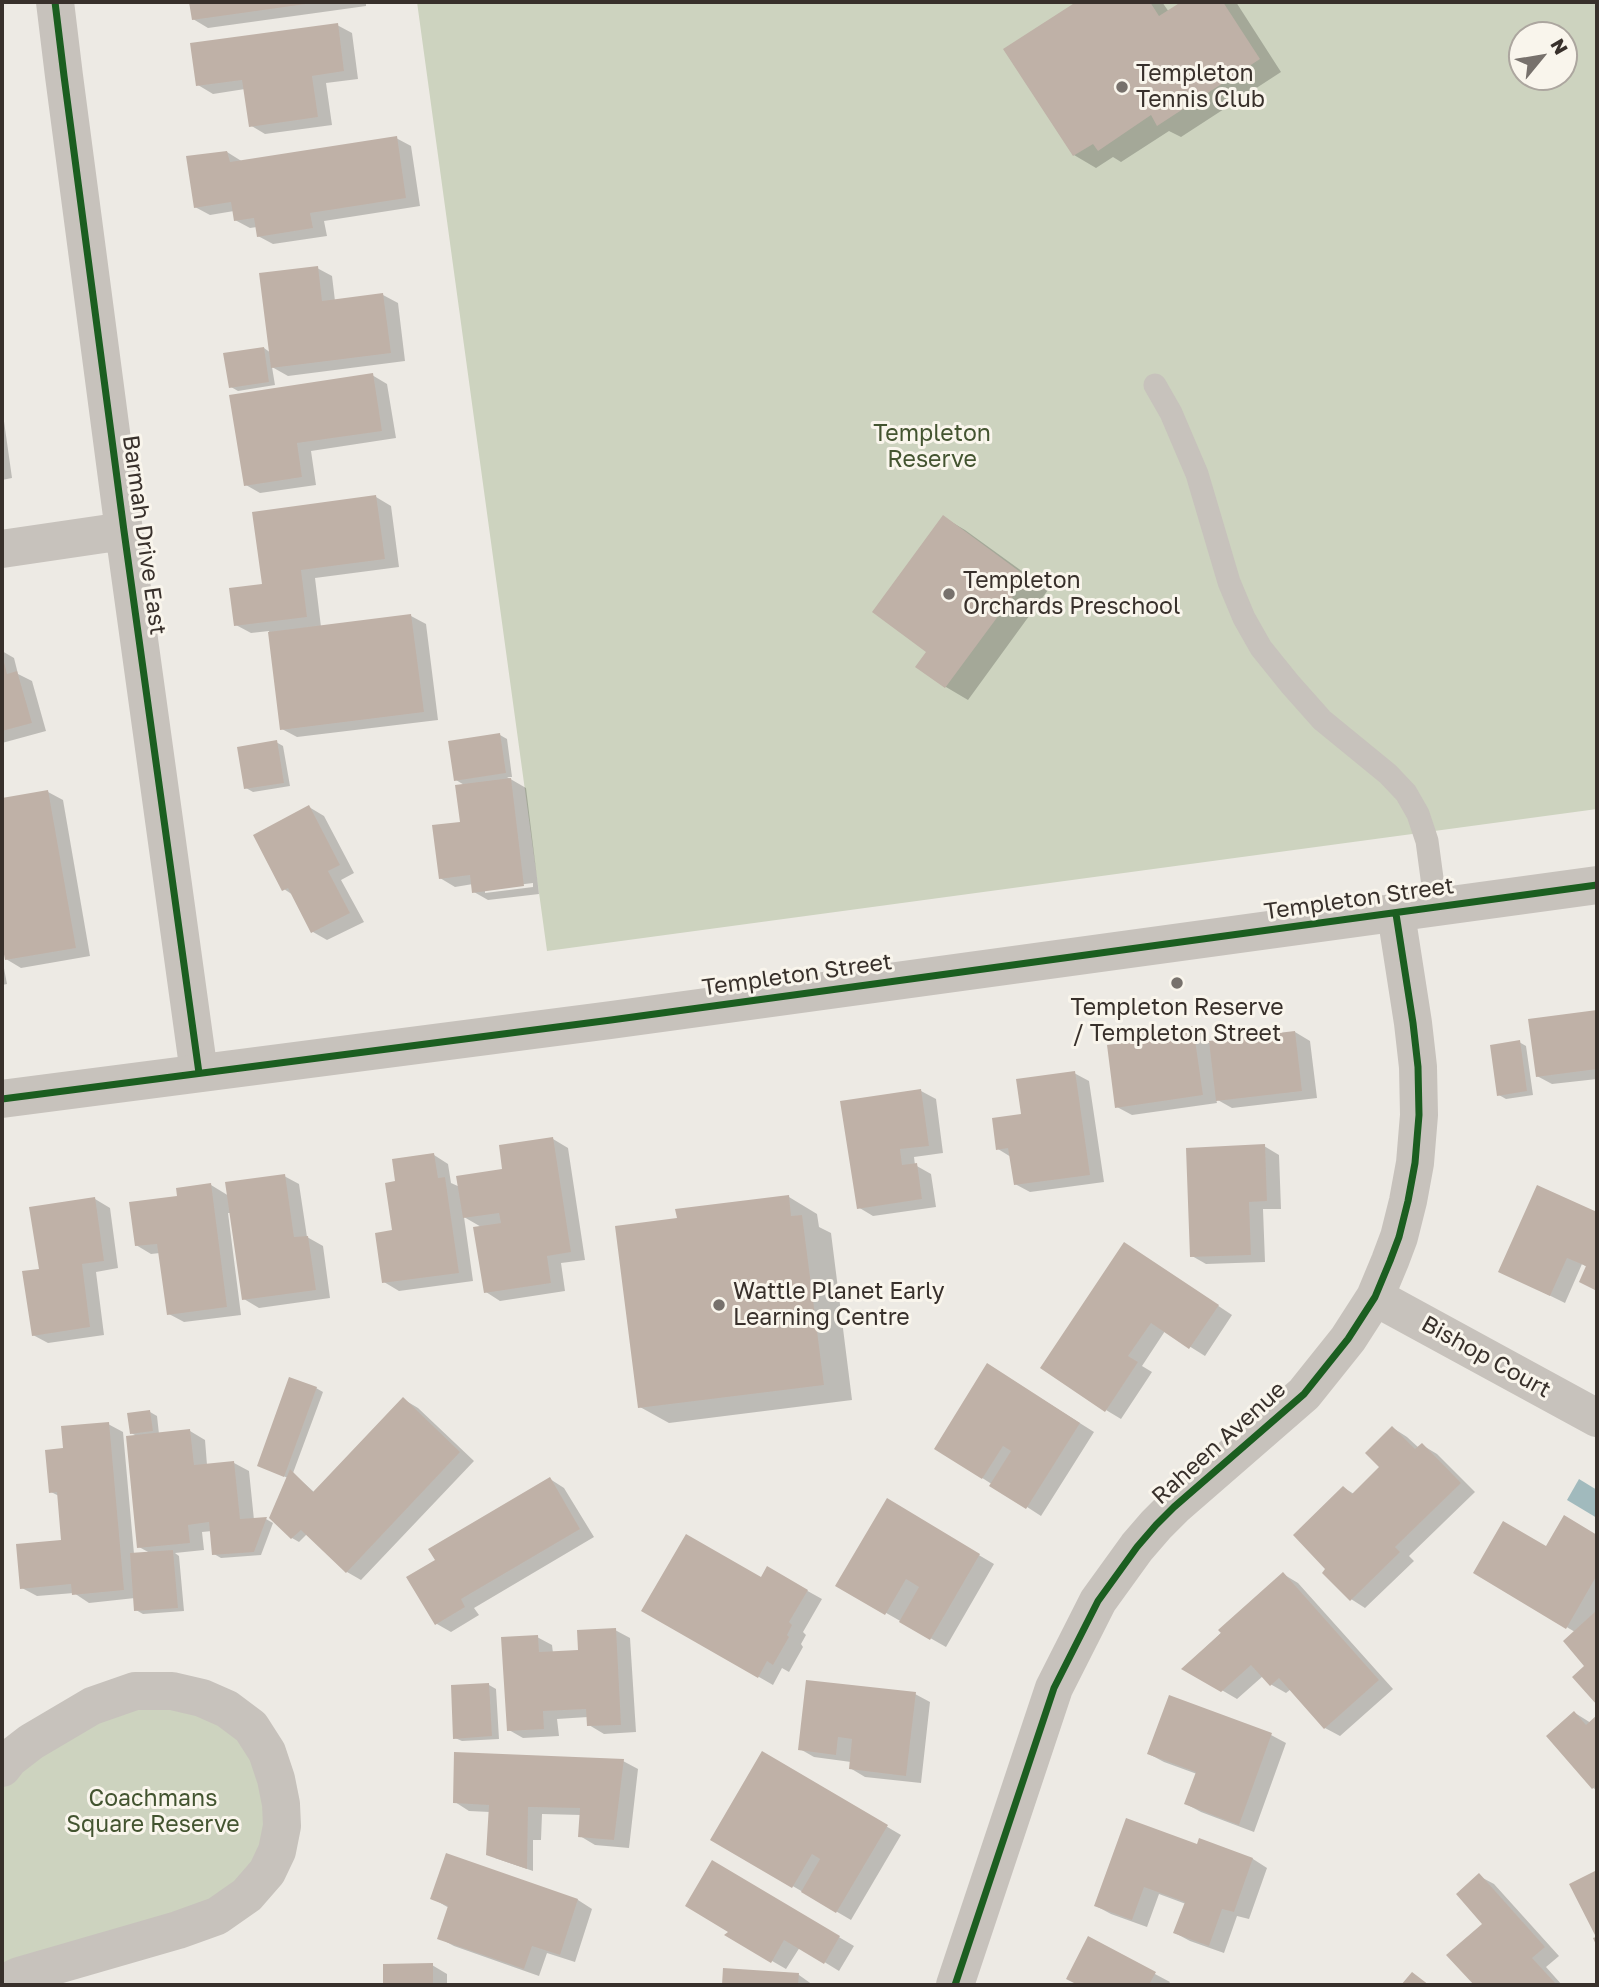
<!DOCTYPE html>
<style>
body{margin:0}
#map{position:relative;width:1599px;height:1987px;overflow:hidden;background:#edeae4;font-family:"Golos Text",sans-serif}
canvas{display:block}
.frame{position:absolute;inset:0;border:4px solid #38302b;pointer-events:none}
.north{position:absolute;left:1508px;top:21px;width:70px;height:70px;box-sizing:border-box;background:#f9f5ec;border:2px solid #aca69f;border-radius:50%;rotate:60deg;font-size:19px;font-weight:700;line-height:28px;text-align:center;color:#38302b}
.north::after{content:'';display:block;margin:auto;width:24px;height:32px;background:#77716c;clip-path:polygon(50% 0,100% 100%,50% 72%,0 100%)}
</style>
<div id="map">
<canvas width="1599" height="1987"></canvas>
<div class="frame"></div>
<div class="north">N</div>
</div>
<script>
const ctx = document.querySelector('canvas').getContext('2d');
ctx.lineJoin = 'round';
function fill(path, color) { ctx.fillStyle = color; ctx.fill(path, 'evenodd'); }
const poly = rows => new Path2D(rows.map(r => 'M' + r).join(''));
function stroke(path, color, width, dash) { ctx.strokeStyle = color; ctx.lineWidth = width; ctx.lineCap = dash ? 'butt' : 'round'; ctx.setLineDash(dash || []); ctx.stroke(path); }
function drawText(font, color, halo, rows, align = 'center') {
  ctx.font = font + ' "Golos Text",sans-serif'; ctx.lineWidth = 6; ctx.setLineDash([]); ctx.textBaseline = 'middle'; ctx.strokeStyle = halo; ctx.fillStyle = color; for (const [text, x, y, turn = 0] of rows) {
    ctx.save(); ctx.translate(x, y); ctx.rotate((+turn || 0) * Math.PI / 180); ctx.textAlign = isNaN(turn) ? turn : align; if (halo) ctx.strokeText(text, 0, 0); ctx.fillText(text, 0, 0); ctx.restore();
  }
}
const green = poly([
 [417,2,1597,2,1597,809,547,951],
 [1522,35,1564,35,1564,77,1522,77],
 [202,1698,276,1779,247,1895,2,1984,2,1768,59,1724]
]);
const water = poly([
 [1579,1479,1597,1490,1597,1518,1567,1500]
]);
const shadow = poly([
 [191,2,366,2,366,6,208,28,193,19],
 [1079,2,1162,2,1169,12,1184,2,1236,2,1281,72,1181,137,1169,131,1121,162,1113,157,1096,168,1074,155,1005,49],
 [337,25,352,33,358,79,326,83,332,125,265,134,250,125,245,89,213,94,198,85],
 [396,138,411,146,420,206,324,221,327,236,273,244,258,236,257,227,250,228,235,220,234,211,210,215,195,207,227,152,243,162],
 [317,268,332,276,335,301,383,295,398,303,405,361,288,376,272,367,275,385,238,391,231,387,264,348,271,353],
 [372,375,387,384,396,438,311,451,316,485,260,493,246,485],
 [2,407,12,478,2,480],
 [376,497,391,506,399,567,315,578,321,627,411,616,426,624,438,720,297,737,282,729,269,631,251,633,236,625,264,585],
 [943,517,965,530,1048,590,968,700,946,687,918,666,928,651],
 [2,651,14,658,18,674,32,681,46,731,2,743],
 [500,735,507,739,512,777,507,777,526,788,539,894,488,900,474,892,473,884,455,887,440,878,462,823,466,786,456,780],
 [533,883,533,887,485,893,485,889],
 [276,742,283,746,290,786,253,792,246,788],
 [48,792,63,800,90,956,21,968,6,959,2,933,2,800],
 [309,807,324,816,354,873,341,880,364,922,327,940,313,932,293,895,284,889],
 [2,958,7,984,2,985],
 [1597,1012,1597,1079,1552,1084,1537,1076,1530,1020],
 [1192,1027,1207,1036,1208,1043,1295,1032,1310,1041,1317,1098,1232,1108,1216,1099,1217,1103,1132,1115,1117,1107,1139,1042],
 [1519,1042,1526,1046,1533,1095,1506,1099,1499,1095],
 [1074,1073,1089,1081,1104,1182,1030,1192,1015,1184,1011,1157,998,1149,1023,1116],
 [921,1091,936,1099,943,1153,914,1157,915,1165,931,1174,936,1207,873,1216,858,1207],
 [553,1139,568,1148,585,1260,561,1263,565,1291,500,1301,486,1292,483,1228,464,1217,473,1281,399,1291,384,1282,394,1232,397,1183,434,1155,448,1164,451,1183,460,1187,504,1171],
 [1264,1146,1279,1155,1281,1209,1263,1209,1265,1262,1206,1264,1192,1256],
 [284,1176,299,1184,307,1237,323,1246,330,1298,259,1308,244,1299,231,1213,228,1213,241,1315,184,1322,169,1314,160,1253,151,1254,136,1245,179,1197,211,1185,229,1196],
 [1537,1187,1597,1214,1597,1291,1581,1281,1587,1267,1582,1264,1565,1303,1500,1271],
 [789,1197,817,1214,819,1227,831,1233,852,1400,669,1423,640,1407,679,1220],
 [95,1199,110,1208,118,1268,96,1272,104,1335,48,1343,33,1335,41,1270],
 [1139,1253,1232,1315,1205,1356,1165,1331,1142,1366,1152,1372,1121,1419,1106,1410],
 [1002,1374,1094,1432,1041,1516,936,1448],
 [316,1388,323,1392,293,1473,315,1493,403,1399,418,1408,474,1461,361,1580,347,1572,307,1534,299,1542,292,1538,288,1478,259,1466],
 [150,1412,157,1416,159,1434,190,1431,205,1440,207,1465,234,1463,249,1471,254,1520,266,1519,273,1523,261,1555,221,1558,214,1554,212,1531,202,1532,204,1550,175,1553,179,1556,184,1611,143,1614,136,1610,135,1598,89,1603,74,1593,37,1596,22,1588,63,1542,59,1496,51,1492,65,1450,108,1424,123,1432,134,1554,150,1553,139,1547,137,1436,131,1433],
 [1393,1428,1407,1437,1419,1448,1422,1445,1437,1454,1475,1492,1409,1556,1414,1561,1365,1608,1351,1599,1344,1488,1354,1494,1381,1467],
 [550,1479,564,1488,594,1537,474,1608,479,1615,451,1632,437,1624,437,1560],
 [887,1501,994,1564,946,1647,837,1585],
 [1565,1517,1597,1536,1597,1608,1595,1612,1597,1613,1597,1702,1575,1677,1587,1666,1575,1632,1475,1572,1547,1548],
 [768,1569,822,1599,803,1632,806,1635,801,1644,803,1647,789,1672,782,1668,773,1685,644,1611,762,1579],
 [1283,1574,1298,1583,1393,1689,1340,1736,1325,1728,1291,1689,1286,1693,1272,1685,1263,1676,1237,1699,1184,1668],
 [615,1630,630,1638,636,1732,604,1734,589,1725,588,1717,557,1719,559,1736,523,1738,509,1730,537,1637,552,1645,553,1653,580,1651],
 [489,1685,496,1689,499,1739,462,1741,455,1738],
 [915,1694,930,1702,921,1783,865,1777,850,1768,851,1762,814,1757,800,1749],
 [1170,1697,1271,1735,1286,1743,1254,1832,1201,1812,1186,1804,1197,1774,1164,1762,1149,1754],
 [1575,1713,1591,1723,1597,1718,1597,1790,1593,1788],
 [762,1753,901,1835,851,1920,712,1839],
 [623,1761,638,1769,629,1848,595,1845,580,1836,581,1815,542,1814,541,1840,533,1840,533,1871,495,1858,490,1812,469,1811,455,1802],
 [1200,1841,1253,1859,1267,1868,1249,1919,1237,1916,1224,1953,1190,1941,1175,1933,1186,1904,1159,1894,1147,1927,1111,1914,1096,1906,1198,1846],
 [447,1855,578,1900,592,1909,575,1962,547,1953,539,1976,454,1946,439,1938,449,1908,432,1898],
 [712,1862,854,1946,839,1971,800,1947,786,1969,727,1935,731,1931],
 [1479,1876,1494,1884,1559,1956,1546,1967,1562,1985,1477,1985,1449,1955,1484,1924],
 [1089,1939,1170,1982,1168,1985,1080,1985,1068,1979],
 [384,1965,432,1965,447,1974,447,1985,385,1985],
 [725,1970,799,1975,813,1985,724,1985]
]);
const building = poly([
 [189,2,313,2,313,3,192,20],
 [1076,2,1150,2,1159,16,1181,2,1223,2,1260,59,1157,126,1151,115,1098,151,1093,144,1073,156,1003,49],
 [338,23,344,71,312,76,318,117,249,127,242,80,196,86,190,43],
 [397,136,406,198,310,213,313,228,257,237,254,218,234,221,231,202,194,208,186,156,227,151,230,162],
 [318,266,322,301,383,293,391,353,271,368,259,273],
 [264,347,269,382,229,388,223,353],
 [373,373,382,431,297,443,302,477,244,486,229,395],
 [376,495,385,559,301,570,307,617,234,626,229,588,262,584,252,512],
 [943,515,1027,577,945,688,915,667,926,652,872,612],
 [411,614,424,712,280,730,268,632],
 [3,658,7,674,17,671,32,723,2,731],
 [500,733,506,773,454,781,448,741],
 [277,740,284,783,244,789,237,747],
 [511,778,524,886,472,893,470,875,439,879,432,825,460,822,455,785],
 [48,790,76,948,5,960,2,943,2,798],
 [309,805,340,865,328,871,350,913,311,933,288,888,282,891,253,835],
 [1597,1010,1597,1069,1536,1077,1528,1019],
 [1193,1026,1203,1095,1115,1108,1107,1045,1137,1041,1136,1034],
 [1295,1031,1302,1091,1216,1101,1209,1041],
 [1520,1040,1527,1091,1497,1096,1490,1045],
 [1075,1071,1090,1175,1014,1185,1008,1148,996,1150,992,1118,1021,1114,1016,1079],
 [921,1089,929,1146,900,1149,902,1165,917,1163,922,1199,857,1209,840,1101],
 [553,1137,571,1252,547,1256,551,1283,484,1293,473,1227,501,1223,499,1213,463,1218,456,1176,502,1169,499,1145],
 [1265,1144,1267,1201,1249,1202,1251,1255,1190,1257,1186,1148],
 [434,1153,438,1178,445,1177,459,1273,382,1283,375,1233,392,1230,385,1183,395,1181,392,1159],
 [285,1174,294,1237,308,1236,316,1290,242,1300,225,1182],
 [211,1183,227,1307,167,1315,157,1244,135,1246,129,1202,177,1196,176,1188],
 [1537,1185,1597,1212,1597,1291,1579,1282,1586,1266,1567,1258,1550,1296,1498,1272],
 [789,1195,791,1216,802,1215,824,1385,638,1408,615,1226,677,1218,675,1209],
 [95,1197,104,1261,82,1264,90,1327,32,1336,22,1271,39,1269,29,1207],
 [1124,1242,1219,1305,1189,1349,1151,1323,1128,1356,1138,1362,1105,1412,1040,1368],
 [987,1363,1080,1423,1026,1509,989,1486,1011,1451,1003,1446,982,1479,934,1449],
 [289,1377,317,1387,284,1477,257,1466],
 [403,1397,460,1452,346,1573,301,1530,291,1539,269,1518,290,1469,313,1492],
 [150,1410,153,1431,130,1434,127,1413],
 [109,1422,124,1590,72,1595,71,1584,20,1589,16,1544,61,1540,57,1492,49,1493,45,1450,63,1448,61,1426],
 [1392,1426,1415,1449,1422,1443,1461,1483,1395,1547,1400,1552,1350,1601,1322,1573,1325,1569,1293,1535,1343,1486,1352,1494,1379,1467,1365,1453],
 [190,1429,194,1465,234,1461,240,1519,267,1517,254,1552,212,1555,209,1522,188,1525,190,1543,137,1548,126,1436],
 [550,1477,580,1529,461,1599,465,1607,435,1625,406,1577,435,1560,428,1549],
 [887,1498,980,1554,930,1640,899,1622,919,1587,906,1579,885,1615,835,1586],
 [1564,1515,1597,1535,1597,1575,1566,1629,1473,1573,1503,1521,1546,1546],
 [686,1534,761,1577,767,1566,808,1590,789,1622,792,1625,787,1635,789,1637,773,1665,767,1661,758,1678,641,1611],
 [173,1550,178,1608,134,1611,130,1553],
 [1283,1572,1379,1680,1324,1729,1279,1678,1270,1686,1251,1665,1221,1692,1181,1669,1221,1633,1218,1630],
 [1597,1610,1597,1705,1572,1677,1584,1666,1563,1641],
 [616,1628,621,1725,587,1726,586,1709,543,1711,544,1729,507,1731,501,1637,538,1635,539,1652,578,1650,577,1630],
 [806,1680,916,1692,906,1776,849,1769,852,1739,838,1737,836,1755,798,1750],
 [489,1683,492,1736,453,1739,451,1685],
 [1169,1695,1272,1733,1239,1825,1184,1804,1196,1772,1147,1754],
 [1574,1711,1586,1725,1597,1715,1597,1785,1592,1789,1546,1736],
 [762,1751,888,1825,836,1913,801,1892,820,1859,812,1854,792,1888,710,1840],
 [454,1752,624,1759,614,1840,578,1837,580,1808,528,1807,527,1869,486,1855,489,1805,453,1803],
 [1126,1818,1197,1844,1199,1838,1253,1858,1234,1912,1222,1909,1209,1946,1173,1933,1185,1902,1144,1887,1132,1920,1094,1906],
 [446,1853,578,1899,560,1955,532,1946,524,1969,437,1939,448,1906,430,1899],
 [712,1860,840,1936,824,1964,784,1940,771,1963,724,1935,728,1932,685,1906],
 [1597,1870,1597,1947,1593,1938,1596,1937,1569,1884],
 [1479,1873,1545,1947,1532,1958,1557,1985,1474,1985,1446,1955,1482,1924,1456,1894],
 [1088,1936,1156,1972,1149,1985,1078,1985,1066,1979],
 [433,1963,433,1985,383,1985,383,1964],
 [723,1968,799,1973,798,1985,722,1985],
 [1412,1972,1429,1985,1401,1985]
]);
const service = poly([
 [1155,385,1171,413,1197,474,1229,582,1244,618,1261,648,1290,684,1322,720,1388,774,1406,793,1418,814,1427,841,1436,908]
]);
const minor = poly([
 [55,2,64,76,124,531,199,1073],
 [2,549,124,531],
 [1375,1297,1597,1418],
 [2,1768,9,1759,31,1742,92,1706,135,1691,172,1691,202,1698,227,1709,251,1727,267,1752,276,1779,281,1804,282,1826,277,1851,267,1872,247,1895,217,1916,178,1930,19,1976,2,1984],
 [955,1985,1054,1688,1098,1601,1137,1547,1156,1525,1174,1507,1304,1394,1348,1339,1375,1297,1390,1261,1399,1237,1408,1201,1415,1163,1419,1115,1418,1067,1413,1023,1396,914]
]);
const tertiary = poly([
 [2,1099,611,1020,1597,885]
]);
const cycleway = poly([
 [55,2,64,76,124,531,199,1073],
 [2,1099,611,1020,1597,885],
 [955,1985,1054,1688,1098,1601,1137,1547,1156,1525,1174,1507,1304,1394,1348,1339,1375,1297,1390,1261,1399,1237,1408,1201,1415,1163,1419,1115,1418,1067,1413,1023,1396,914]
]);
const markers = [
 [1122,87,7,"#77716c"],
 [949,594,7,"#77716c"],
 [1177,983,7,"#77716c"],
 [719,1305,7,"#77716c"]
];
const poiNames = [
 ["Templeton",1136,74],
 ["Tennis Club",1136,100],
 ["Templeton",963,581],
 ["Orchards Preschool",963,607],
 ["Templeton Reserve",1177,1008,"center"],
 ["/ Templeton Street",1177,1034,"center"],
 ["Wattle Planet Early",733,1292],
 ["Learning Centre",733,1318]
];
const parkNames = [
 ["Templeton",932,434],
 ["Reserve",932,460],
 ["Coachmans",153,1799],
 ["Square Reserve",153,1825]
];
const streetNames = [
 ["Barmah Drive East",144,535,82],
 ["Templeton Street",1359,899,-8],
 ["Templeton Street",797,975,-8],
 ["Bishop Court",1486,1357,29],
 ["Raheen Avenue",1219,1443,-42]
];
fill(green, '#cdd3bf');
fill(water, '#a1babd');
fill(shadow, '#0003');
fill(building, '#bfb1a7');
stroke(service, '#c7c2bc', 23);
stroke(minor, '#c7c2bc', 38);
stroke(tertiary, '#c7c2bc', 38);
stroke(cycleway, '#1b5e20', 7);
for (const [x, y, r, color] of markers) { const dot = new Path2D(); dot.arc(x, y, r, 0, 2 * Math.PI); ctx.fillStyle = color; ctx.fill(dot); stroke(dot, '#f9f5ec', 2.5); }
drawText('23px', '#38302b', '#f9f5ec', poiNames, 'left');
drawText('23px', '#435430', '#f9f5ec', parkNames);
drawText('23px', '#38302b', '#f9f5ec', streetNames);
</script>
